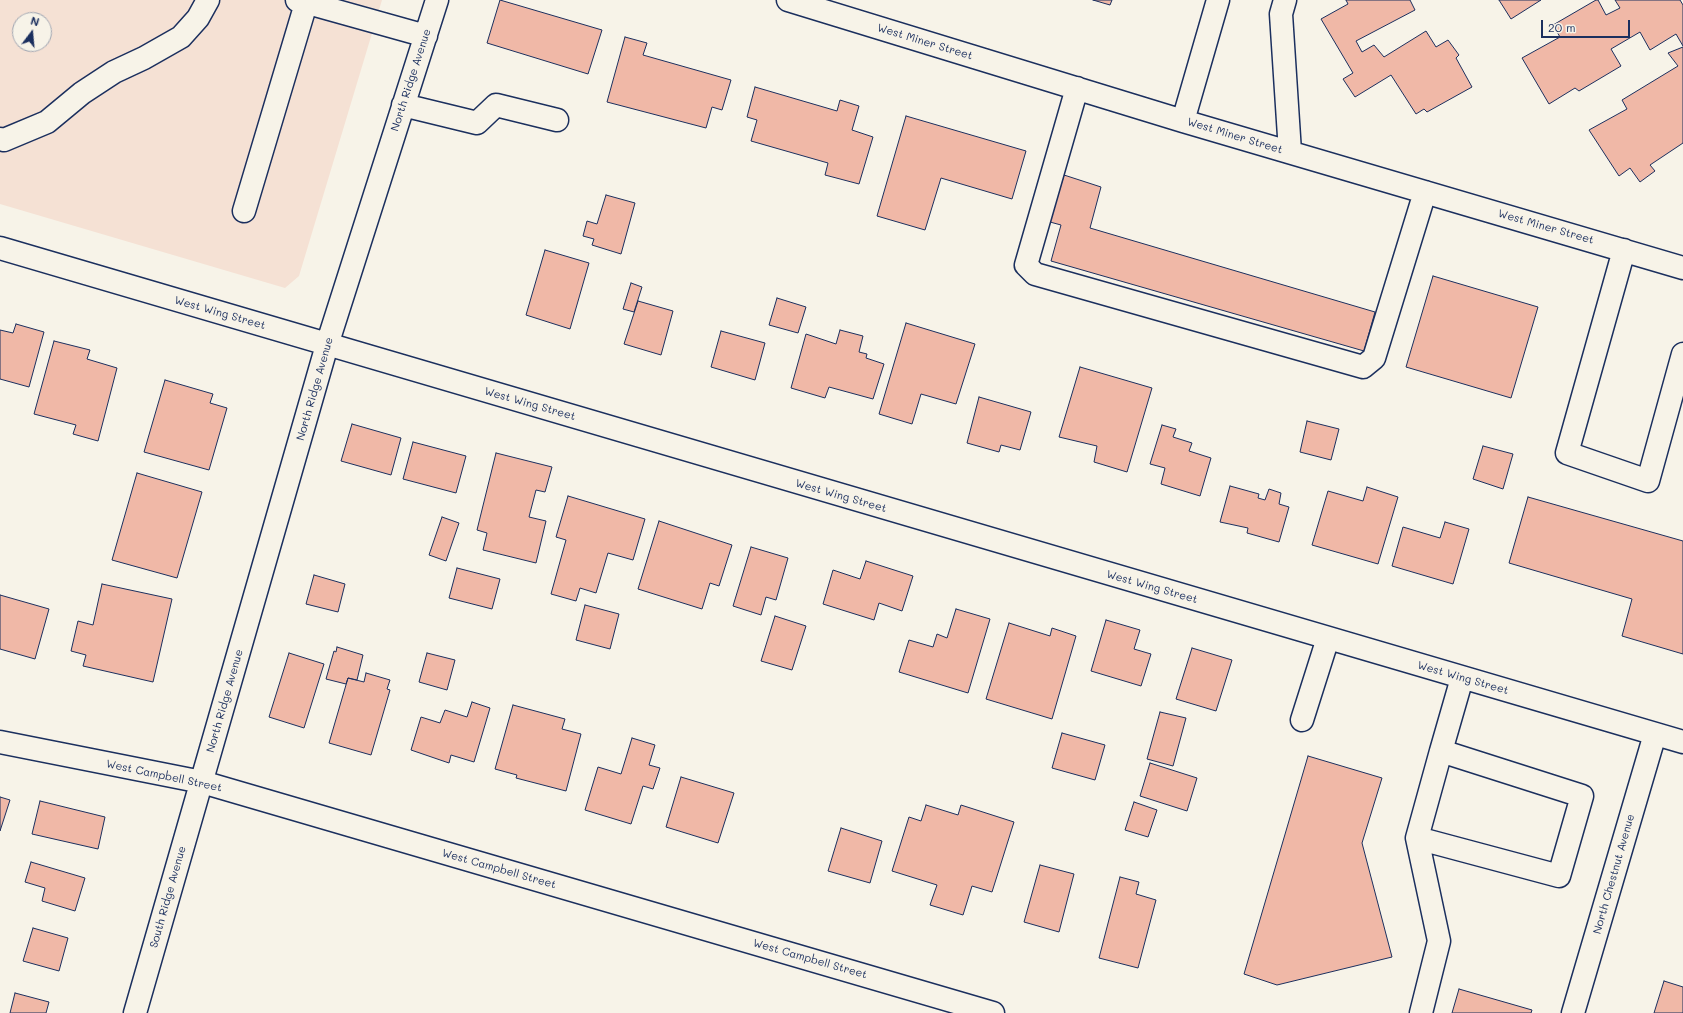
<!DOCTYPE html>
<style>
body{margin:0}
#map{position:relative;width:1683px;height:1013px;overflow:hidden;background:#f7f3e8;font-family:Mali,sans-serif}
canvas{display:block}
.north{position:absolute;left:12px;top:12px;width:40px;height:40px;box-sizing:border-box;background:#f7f3e8;border:1px solid #9fa5b1;border-radius:50%;rotate:16deg;font-size:11px;font-weight:700;line-height:16px;text-align:center;color:#1b2f5e}
.north::after{content:'';display:block;margin:auto;width:14px;height:18px;background:#1b2f5e;clip-path:polygon(50% 0,100% 100%,50% 72%,0 100%)}
.scale{position:absolute;left:1541px;top:20px;width:89px;height:18px;box-sizing:border-box;border:2px solid #1b2f5e;border-top:0;padding-left:5px;font-size:12px;line-height:14px;white-space:nowrap;color:#1b2f5e;-webkit-text-stroke:3px #f7f3e8;paint-order:stroke}
</style>
<div id="map">
<canvas width="1683" height="1013"></canvas>
<div class="north">N</div>
<div class="scale">20 m</div>
</div>
<script>
const ctx = document.querySelector('canvas').getContext('2d');
ctx.lineJoin = 'round';
function fill(path, color) { ctx.fillStyle = color; ctx.fill(path, 'evenodd'); }
const poly = rows => new Path2D(rows.map(r => 'M' + r).join(''));
function stroke(path, color, width, dash) { ctx.strokeStyle = color; ctx.lineWidth = width; ctx.lineCap = dash ? 'butt' : 'round'; ctx.setLineDash(dash || []); ctx.stroke(path); }
function drawText(font, color, halo, rows, align = 'center') {
  ctx.font = font + ' Mali,sans-serif'; ctx.lineWidth = 3; ctx.setLineDash([]); ctx.textBaseline = 'middle'; ctx.strokeStyle = halo; ctx.fillStyle = color; for (const [text, x, y, turn = 0] of rows) {
    ctx.save(); ctx.translate(x, y); ctx.rotate((+turn || 0) * Math.PI / 180); ctx.textAlign = isNaN(turn) ? turn : align; if (halo) ctx.strokeText(text, 0, 0); ctx.fillText(text, 0, 0); ctx.restore();
  }
}
const built = poly([
 [0,0,382,0,299,276,285,288,0,204],
 [20,20,44,20,44,44,20,44]
]);
const building = poly([
 [500,0,602,30,588,74,487,43,500,0],
 [1093,0,1112,0,1110,5,1093,0],
 [1346,0,1410,0,1415,10,1356,41,1362,52,1374,45,1384,57,1426,31,1436,47,1448,40,1459,55,1456,58,1472,87,1427,112,1424,109,1416,114,1391,75,1355,97,1343,79,1353,73,1321,19,1348,4,1346,0],
 [1499,0,1541,0,1511,19,1499,0],
 [1596,0,1598,0,1606,15,1620,8,1615,0,1680,0,1683,5,1683,46,1676,34,1650,50,1640,32,1611,49,1621,66,1579,91,1575,88,1549,104,1522,58,1560,37,1553,25,1596,0],
 [625,37,647,43,643,55,731,80,722,110,712,107,706,128,607,102,625,37],
 [1683,47,1683,143,1650,165,1655,171,1640,182,1630,168,1619,176,1589,130,1627,109,1622,100,1678,66,1668,53,1683,47],
 [755,87,837,111,840,100,859,106,852,130,873,137,859,184,825,175,828,163,751,141,757,120,747,117,755,87],
 [906,116,1026,151,1012,199,941,178,925,230,877,216,906,116],
 [1064,175,1101,187,1090,228,1375,312,1364,351,1051,261,1061,225,1050,222,1064,175],
 [606,195,635,203,621,254,592,245,594,239,583,236,587,221,597,224,606,195],
 [545,250,589,263,570,329,526,315,545,250],
 [1433,276,1538,307,1511,398,1406,367,1433,276],
 [631,283,642,287,634,312,623,309,631,283],
 [777,298,806,307,798,333,769,325,777,298],
 [638,301,673,311,661,355,624,344,638,301],
 [906,323,975,344,956,404,921,394,912,424,879,414,906,323],
 [16,324,44,332,29,387,0,379,0,330,13,333,16,324],
 [840,330,863,336,859,352,867,354,866,358,884,364,873,399,829,387,825,398,791,388,806,334,836,344,840,330],
 [721,331,765,343,755,380,711,367,721,331],
 [54,341,90,350,87,359,117,368,98,441,73,434,76,425,34,414,54,341],
 [1080,367,1152,388,1127,472,1094,462,1097,446,1059,437,1080,367],
 [165,380,213,394,210,403,227,408,209,470,144,452,165,380],
 [979,397,1031,412,1020,450,1001,445,999,452,967,443,979,397],
 [1307,421,1339,429,1331,460,1300,452,1307,421],
 [352,424,401,438,391,475,341,461,352,424],
 [1162,425,1176,429,1173,437,1192,443,1189,451,1211,458,1200,496,1161,484,1165,468,1150,464,1162,425],
 [413,442,466,456,456,493,403,479,413,442],
 [1483,446,1513,454,1503,489,1473,479,1483,446],
 [496,453,552,467,545,492,536,490,529,517,546,521,536,563,483,550,487,533,477,530,496,453],
 [137,473,202,492,177,578,112,560,137,473],
 [1230,486,1259,494,1258,498,1265,500,1269,489,1281,493,1279,504,1289,507,1279,542,1247,533,1248,528,1220,522,1230,486],
 [1367,487,1398,497,1378,564,1312,545,1328,491,1363,501,1367,487],
 [568,496,645,519,633,560,608,553,596,593,580,588,576,601,551,594,566,540,556,537,568,496],
 [1528,497,1683,541,1683,654,1622,636,1632,599,1509,563,1528,497],
 [442,517,459,523,446,561,429,555,442,517],
 [659,521,732,545,719,586,710,583,702,609,638,589,659,521],
 [1445,522,1469,529,1453,584,1392,566,1403,527,1440,538,1445,522],
 [751,547,788,558,776,600,766,597,761,615,733,606,751,547],
 [866,561,913,576,902,611,879,603,874,620,823,604,833,570,860,579,866,561],
 [457,568,500,579,492,609,449,598,457,568],
 [314,575,345,584,338,612,306,604,314,575],
 [102,584,172,599,153,682,83,666,86,655,71,651,78,621,93,625,102,584],
 [0,595,49,609,35,659,0,649,0,595],
 [585,605,619,614,610,649,576,640,585,605],
 [956,609,990,619,968,693,899,672,909,640,933,647,937,634,947,638,956,609],
 [775,616,806,626,792,670,761,661,775,616],
 [1106,620,1140,630,1134,649,1151,654,1141,686,1091,671,1106,620],
 [1009,623,1050,636,1052,628,1076,636,1052,719,986,699,1009,623],
 [337,647,363,655,357,680,348,678,346,684,326,679,334,651,336,652,337,647],
 [1192,648,1232,660,1216,711,1176,699,1192,648],
 [289,653,324,664,304,728,269,717,289,653],
 [427,653,455,660,447,690,419,682,427,653],
 [366,673,390,680,387,689,390,690,371,755,329,743,348,678,364,682,366,673],
 [472,702,490,708,474,762,451,755,449,763,411,750,421,717,440,723,445,710,467,717,472,702],
 [513,705,565,719,562,729,581,734,566,791,516,778,517,775,495,769,513,705],
 [1160,712,1186,718,1173,766,1147,759,1160,712],
 [1062,733,1105,745,1095,780,1052,768,1062,733],
 [632,738,655,745,649,765,660,768,653,789,643,786,631,824,585,810,598,767,621,774,632,738],
 [1308,756,1382,778,1362,843,1392,957,1277,985,1244,974,1308,756],
 [1150,763,1197,778,1187,811,1140,796,1150,763],
 [681,777,734,793,718,843,666,827,681,777],
 [0,797,10,800,0,831,0,797],
 [40,801,105,817,98,849,32,834,40,801],
 [1134,802,1157,810,1148,837,1125,830,1134,802],
 [926,805,958,815,961,805,1014,822,992,892,972,886,963,915,930,905,937,885,892,871,909,817,921,821,926,805],
 [841,828,882,841,870,883,828,871,841,828],
 [31,862,85,878,75,911,42,901,45,888,25,882,31,862],
 [1040,865,1074,874,1059,932,1024,922,1040,865],
 [1120,877,1139,882,1136,894,1156,900,1138,968,1099,958,1120,877],
 [33,928,68,938,59,971,23,961,33,928],
 [1664,981,1683,987,1683,1013,1654,1013,1664,981],
 [1459,989,1532,1010,1531,1013,1452,1013,1459,989],
 [15,993,49,1002,46,1013,10,1013,15,993]
]);
const minor = poly([
 [297,0,426,36],
 [788,0,1183,121,1683,268],
 [1285,0,1281,14,1290,152],
 [1077,88,1026,265,1035,274,1363,367,1374,358,1425,192],
 [403,105,477,123,496,105,557,120],
 [1183,121,1218,0],
 [0,139,4,140,47,122,82,93,114,72,144,58,181,37,198,18,208,0],
 [244,211,307,0],
 [0,248,1683,742],
 [1624,250,1567,453,1648,481,1683,354],
 [1302,720,1328,638],
 [0,742,202,782,993,1013],
 [1441,751,1462,678],
 [1417,838,1559,876,1582,796,1441,751,1417,838,1439,941,1421,1013],
 [135,1013,327,345,437,0],
 [1573,1013,1655,734]
]);
const streetNames = [
 ["West Miner Street",925,42,17],
 ["North Ridge Avenue",411,80,-72],
 ["West Miner Street",1235,136,17],
 ["West Miner Street",1546,227,16],
 ["West Wing Street",220,313,16],
 ["North Ridge Avenue",315,389,-74],
 ["West Wing Street",530,404,16],
 ["West Wing Street",841,496,16],
 ["West Wing Street",1152,587,16],
 ["West Wing Street",1463,678,16],
 ["North Ridge Avenue",225,701,-74],
 ["West Campbell Street",164,776,12],
 ["West Campbell Street",499,869,16],
 ["North Chestnut Avenue",1614,874,-74],
 ["South Ridge Avenue",168,897,-74],
 ["West Campbell Street",810,959,16]
];
fill(built, '#f5e1d4');
fill(building, '#f0b8a7');
stroke(building, '#1b2f5e', 1);
stroke(minor, '#1b2f5e', 25);
stroke(minor, '#f7f3e8', 22);
drawText('11px', '#1b2f5e', '#f7f3e8', streetNames);
</script>
